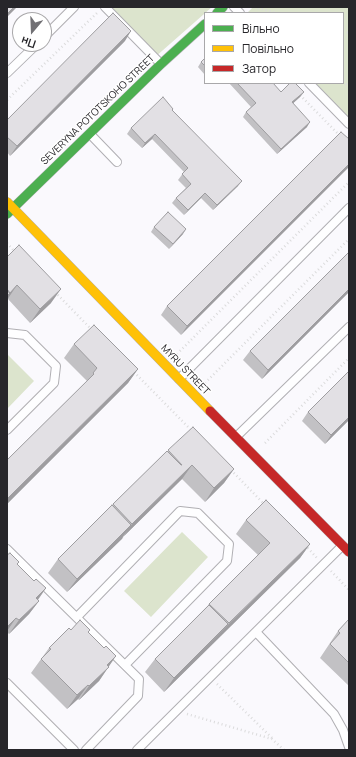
<!DOCTYPE html>
<meta charset="utf-8">
<style>
body{margin:0}
#map{position:relative;width:356px;height:757px;overflow:hidden;background:#faf9fd;font-family:Manrope,sans-serif}
canvas{display:block}
.frame{position:absolute;inset:0;border:8px solid #27262a;pointer-events:none}
.legend{position:absolute;left:204px;top:12px;width:140px;height:72px;box-sizing:border-box;background:#fff;border:1px solid #a9a8aa;margin:0;padding:5px 7px;list-style:none;font-size:12px;color:#27262a}
.legend li{display:flex;align-items:center;gap:8px;height:20px}
.legend b{width:20px;border:1px solid #a9a8aa}
.north{position:absolute;left:12px;top:12px;width:40px;height:40px;box-sizing:border-box;background:#fff;border:1px solid #a9a8aa;border-radius:50%;rotate:199deg;font-size:11px;font-weight:700;line-height:16px;text-align:center;color:#27262a}
.north::after{content:'';display:block;margin:auto;width:14px;height:18px;background:#717074;clip-path:polygon(50% 0,100% 100%,50% 72%,0 100%)}
</style>
<div id="map">
<canvas width="356" height="757"></canvas>
<div class="frame"></div>
<ul class="legend">
<li><b style="height:5px;background:#4caf50"></b>Вільно</li>
<li><b style="height:5px;background:#ffc107"></b>Повільно</li>
<li><b style="height:5px;background:#c62828"></b>Затор</li>
</ul>
<div class="north">Пн</div>
</div>
<script>
const ctx = document.querySelector('canvas').getContext('2d');
ctx.lineJoin = 'round';
function fill(path, color) { ctx.fillStyle = color; ctx.fill(path, 'evenodd'); }
const poly = rows => new Path2D(rows.map(r => 'M' + r).join(''));
function stroke(path, color, width, dash) { ctx.strokeStyle = color; ctx.lineWidth = width; ctx.lineCap = dash ? 'butt' : 'round'; ctx.setLineDash(dash || []); ctx.stroke(path); }
function drawText(font, color, halo, rows, align = 'center') {
  ctx.font = font + ' Manrope,sans-serif'; ctx.lineWidth = 3; ctx.setLineDash([]); ctx.textBaseline = 'middle'; ctx.strokeStyle = halo; ctx.fillStyle = color; for (const [text, x, y, turn = 0] of rows) {
    ctx.save(); ctx.translate(x, y); ctx.rotate((+turn || 0) * Math.PI / 180); ctx.textAlign = isNaN(turn) ? turn : align; if (halo) ctx.strokeText(text, 0, 0); ctx.fillText(text, 0, 0); ctx.restore();
  }
}
const green = poly([
 [104,7,212,7,154,58],
 [253,7,349,7,349,124,309,83,343,83,343,13,247,13],
 [8,355,34,381,7,409,7,356],
 [182,532,208,557,151,617,124,591]
]);
const path = poly([
 [254,7,276,13],
 [343,31,349,33],
 [343,81,349,87],
 [300,95,341,137],
 [7,100,97,13],
 [7,243,15,252],
 [55,292,92,330],
 [177,354,349,182],
 [134,372,192,431],
 [205,383,349,239],
 [265,443,349,358],
 [231,470,265,505],
 [305,545,317,558],
 [331,571,349,590],
 [217,684,272,738],
 [187,714,272,739,284,750]
]);
const lane = poly([
 [105,7,160,63],
 [234,7,240,13],
 [44,37,74,7],
 [7,73,37,44],
 [309,83,349,124],
 [90,134,117,162],
 [7,333,25,335,56,366,54,383,7,430],
 [179,379,349,208],
 [236,437,349,327],
 [7,549,139,679,138,696,86,750],
 [77,617,180,511,198,513,229,544,227,561,125,665],
 [256,632,334,714,343,730,349,747],
 [7,683,74,750],
 [137,750,342,546]
]);
const fast = poly([
 [217,13,223,7],
 [7,214,161,64,205,24]
]);
const slow = poly([
 [7,202,210,411]
]);
const jam = poly([
 [210,411,349,552]
]);
const wall = poly([
 [125,41,10,156,7,152,7,120],
 [205,58,205,75,198,67,201,62],
 [229,83,273,83,281,92,304,92,300,97,293,103,307,127,277,154,243,117,246,112,251,107],
 [172,110,238,186,213,210,201,198,184,215,172,203,176,198,186,188,178,180,184,172,152,139,142,148,127,134,131,128],
 [341,132,181,335,161,315,167,306],
 [154,227,183,234,169,249,151,232],
 [349,252,349,292,262,379,243,360,250,351],
 [7,257,51,303,30,323,8,299,7,300],
 [74,344,138,369,128,383,7,504,7,460,87,381,64,358],
 [349,371,349,420,325,444,302,421,308,412],
 [168,450,234,469,224,483,205,502,182,479,67,592,48,573,58,559,167,451,168,451],
 [246,520,310,544,300,558,164,692,145,672,155,659,258,555,236,534],
 [7,555,17,565,34,581,46,588,38,600,39,601,29,614,9,634,7,632],
 [349,619,349,686,320,658,338,631],
 [71,630,88,632,109,666,99,681,79,700,78,699,67,709,31,673,49,648]
]);
const shadedWall = poly([
 [14,7,17,7,7,17,7,14],
 [131,31,125,41,10,156,17,146],
 [304,92,300,97,289,107,292,102],
 [310,122,307,127,277,154,281,149],
 [155,134,152,139,142,148,145,143],
 [349,164,349,167,181,335,187,326],
 [242,181,238,186,213,210,217,205],
 [205,193,201,198,184,215,188,210],
 [186,229,183,234,169,249,173,244],
 [17,285,7,300,7,296],
 [61,289,51,303,30,323,40,309],
 [349,289,349,292,262,379,268,370],
 [138,369,128,383,7,504,7,499],
 [349,417,349,420,325,444,331,435],
 [192,465,182,479,122,538,132,524],
 [234,469,224,483,205,502,214,488],
 [131,525,122,539,67,592,77,579],
 [310,544,300,558,164,692,174,678],
 [46,588,36,602,36,598],
 [39,601,29,614,9,634,19,620],
 [16,618,7,631,7,627],
 [116,656,99,681,79,700,89,686,107,665],
 [88,685,78,699,67,709,77,695]
]);
const building = poly([
 [7,7,14,7,7,14,7,7],
 [113,13,131,31,17,146,7,137,7,120,113,13],
 [205,58,205,66,201,62,205,58],
 [237,83,273,83,281,92,290,83,295,83,304,92,292,102,310,122,281,149,246,112,256,103,237,83],
 [163,97,173,109,172,110,242,181,217,205,205,193,188,210,176,198,191,184,182,174,188,168,155,134,145,143,131,128,163,97],
 [341,132,349,139,349,164,187,326,167,306,341,132],
 [168,212,186,229,173,244,154,227,168,212],
 [19,245,61,289,40,309,17,285,10,293,7,289,7,257,19,245],
 [349,252,349,289,268,370,250,351,349,252],
 [7,291,10,293,7,296,7,291],
 [94,325,138,369,7,499,7,460,94,374,93,373,97,368,74,344,94,325],
 [349,371,349,417,331,435,308,412,349,371],
 [193,427,234,469,214,488,192,465,132,524,113,504,167,451,181,465,182,465,168,450,193,427],
 [266,500,310,544,229,623,209,604,270,543,246,520,266,500],
 [112,505,131,525,77,579,58,559,112,505],
 [10,553,19,562,17,564,34,581,36,579,46,588,36,598,39,601,19,620,16,618,7,627,7,555,10,553],
 [209,605,228,624,174,678,155,659,209,605],
 [349,619,349,663,330,644,340,633,338,631,349,619],
 [80,620,90,630,88,632,104,648,106,646,116,656,107,665,109,667,89,686,88,685,77,695,41,659,51,649,49,648,69,628,71,630,80,620]
]);
const streetNames = [
 ["SEVERYNA POTOTSKOHO STREET",98,110,-44],
 ["MYRU STREET",185,370,46]
];
fill(green, '#dce4cd');
stroke(lane, '#b0afb3', 10);
stroke(fast, '#b0afb3', 10);
stroke(slow, '#b0afb3', 10);
stroke(jam, '#b0afb3', 10);
stroke(path, '#dbdbdc', 2.5, [1, 3]);
stroke(lane, '#fefeff', 8);
stroke(fast, '#4caf50', 9);
stroke(slow, '#ffc107', 9);
stroke(jam, '#c62828', 9);
fill(wall, '#c2c1c4');
fill(shadedWall, '#9e9da0');
fill(building, '#e2e0e4');
stroke(building, '#9e9da0', 1);
drawText('10px', '#27262a', '#fff', streetNames);
</script>
